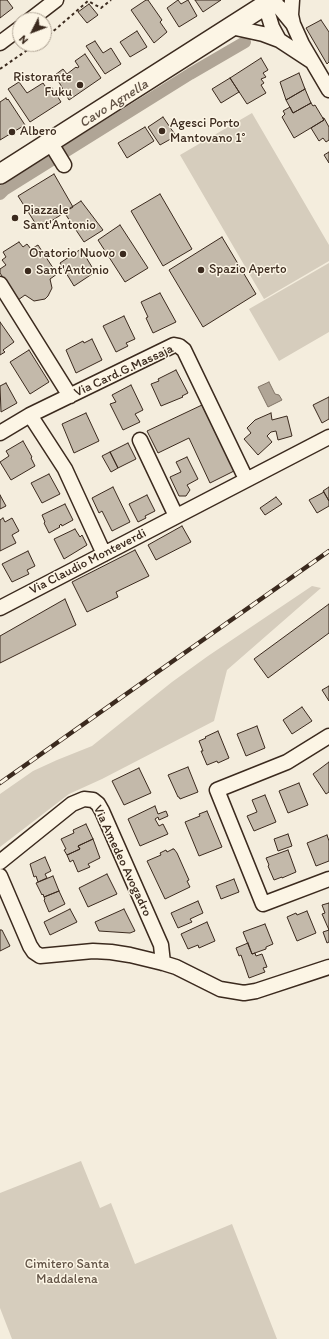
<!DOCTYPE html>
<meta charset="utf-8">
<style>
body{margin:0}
#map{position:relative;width:329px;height:1339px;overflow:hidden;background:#f4eddd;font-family:Itim,sans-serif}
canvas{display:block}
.north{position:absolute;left:12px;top:12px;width:40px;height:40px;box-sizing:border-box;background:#fcf5e5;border:1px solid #afa495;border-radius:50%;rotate:228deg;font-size:11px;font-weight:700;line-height:16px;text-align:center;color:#3b2a1e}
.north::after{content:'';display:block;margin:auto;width:14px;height:18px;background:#3b2a1e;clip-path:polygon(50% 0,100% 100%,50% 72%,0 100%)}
</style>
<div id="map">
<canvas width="329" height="1339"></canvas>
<div class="north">N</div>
</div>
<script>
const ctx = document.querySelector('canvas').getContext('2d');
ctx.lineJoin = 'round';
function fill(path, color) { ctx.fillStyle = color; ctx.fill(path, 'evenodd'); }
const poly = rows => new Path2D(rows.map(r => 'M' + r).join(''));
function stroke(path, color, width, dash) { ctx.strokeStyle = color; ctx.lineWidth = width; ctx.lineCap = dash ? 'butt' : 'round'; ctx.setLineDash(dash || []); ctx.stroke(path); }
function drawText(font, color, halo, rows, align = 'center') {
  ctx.font = font + ' Itim,sans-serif'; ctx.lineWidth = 3; ctx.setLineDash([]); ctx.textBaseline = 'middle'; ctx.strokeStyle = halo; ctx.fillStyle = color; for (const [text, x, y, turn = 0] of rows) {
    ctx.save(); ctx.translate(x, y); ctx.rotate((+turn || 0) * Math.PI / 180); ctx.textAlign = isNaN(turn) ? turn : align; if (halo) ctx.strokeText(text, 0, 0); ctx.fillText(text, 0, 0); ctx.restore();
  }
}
const green = poly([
 [252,113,329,245,329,261,264,299,180,155],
 [329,263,329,332,279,361,249,309],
 [312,586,321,588,227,670,214,721,102,779,69,794,0,847,0,794,33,771,57,760,92,746,172,682,208,656],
 [81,1161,100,1208,111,1203,135,1264,232,1224,277,1339,12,1339,0,1308,0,1193]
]);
const water = poly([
 [269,382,275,394,279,395,282,400,268,407,258,387,269,382]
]);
const canal = poly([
 [0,194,4,190,190,74,245,42]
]);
const building = poly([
 [0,0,7,0,13,8,0,18,0,0],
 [146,0,148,0,162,20,160,22,167,32,154,43,131,10,146,0],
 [178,0,181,4,188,0,197,16,179,27,167,8,178,0],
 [195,0,221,0,203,12,195,0],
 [89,4,98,15,87,23,78,12,89,4],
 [321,20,329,32,329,62,327,64,306,28,321,20],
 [137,31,147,47,130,57,120,42,137,31],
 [95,41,103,53,111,48,121,64,105,74,86,46,95,41],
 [85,54,101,78,69,100,55,75,63,69,67,74,76,67,77,68,79,67,75,61,85,54],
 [261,58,268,70,263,73,266,77,261,79,264,83,261,85,266,93,247,104,230,78,261,58],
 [299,73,305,89,286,100,280,82,299,73],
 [230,78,239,92,221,103,212,89,230,78],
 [19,82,27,93,43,83,47,89,51,86,61,102,30,122,8,89,19,82],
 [305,89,311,103,293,113,286,100,305,89],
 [6,98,7,100,8,99,25,125,0,140,0,102,6,98],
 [311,103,313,106,315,105,324,120,294,138,282,117,285,114,283,111,290,107,293,113,311,103],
 [163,117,176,136,160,145,148,127,163,117],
 [323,118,324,118,329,127,329,140,326,142,323,138,319,141,311,128,324,120,323,118],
 [145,127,154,141,127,158,118,143,145,127],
 [329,152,329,163,324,155,329,152],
 [54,174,73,207,39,229,18,196,54,174],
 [160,194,192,249,163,266,131,211,160,194],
 [81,201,103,230,84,242,64,212,81,201],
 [120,225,148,268,125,282,98,240,120,225],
 [222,237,256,294,203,327,169,270,222,237],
 [19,242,23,247,27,244,31,249,38,245,57,274,50,279,52,288,48,296,45,299,34,301,25,295,18,300,0,273,0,269,6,265,2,260,6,257,3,252,19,242],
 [81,249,95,272,74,286,60,263,81,249],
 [160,293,176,322,153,333,146,318,148,317,141,302,160,293],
 [124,316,135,339,126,343,128,346,116,352,103,326,124,316],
 [0,322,14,342,3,350,5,352,0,355,0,322],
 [92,339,102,360,76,373,66,350,83,341,84,343,92,339],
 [29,350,49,382,30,394,10,362,29,350],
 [176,370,188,393,182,396,183,397,161,406,151,384,159,381,158,379,176,370],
 [6,383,17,403,1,412,0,386,6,383],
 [131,385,143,410,135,414,140,422,123,430,110,404,116,402,112,395,131,385],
 [329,397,329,419,322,423,313,405,329,397],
 [202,405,234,471,210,483,189,438,158,453,147,431,202,405],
 [86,413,99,441,74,453,62,424,86,413],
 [271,413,272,420,287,416,292,436,278,440,276,431,271,432,267,436,272,442,258,455,244,439,251,433,247,428,255,420,271,413],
 [23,441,32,457,31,458,35,466,11,480,0,462,9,456,6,451,23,441],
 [128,443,136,459,118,468,110,452,128,443],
 [110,452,118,468,111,472,102,456,110,452],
 [187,457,198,479,187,485,190,490,186,496,179,496,170,477,181,472,176,462,187,457],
 [49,474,60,494,42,503,31,483,49,474],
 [113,487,130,522,112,531,102,511,99,513,92,498,113,487],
 [329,487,329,501,323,491,329,487],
 [324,492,329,501,329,506,317,513,309,500,324,492],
 [0,495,6,506,0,509,0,495],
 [147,495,155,511,145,516,146,518,138,522,129,504,147,495],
 [276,497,282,504,265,515,260,508,276,497],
 [65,504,73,520,62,526,61,524,59,526,60,527,49,533,44,523,45,522,42,515,65,504],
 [3,518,5,522,12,518,19,531,12,535,16,543,0,551,0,520,3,518],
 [182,526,191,542,156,560,148,545,182,526],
 [75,529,80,537,82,535,87,545,64,559,54,539,75,529],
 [135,550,149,576,116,592,118,597,87,612,72,582,135,550],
 [28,551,35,566,27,570,29,574,12,582,2,564,28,551],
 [65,599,76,625,0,663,0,636,65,599],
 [329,604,329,633,268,678,254,659,329,604],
 [329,686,329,701,322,690,329,686],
 [302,707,312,721,292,734,283,720,302,707],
 [257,726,265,748,246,756,237,734,257,726],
 [218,731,229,758,218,763,217,761,207,765,201,751,203,751,199,741,206,738,205,737,218,731],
 [329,762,329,792,326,794,313,774,329,762],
 [188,767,198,792,180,799,179,797,178,797,168,775,188,767],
 [139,768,151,793,124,805,112,781,139,768],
 [299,783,308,805,288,813,279,791,299,783],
 [265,795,276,822,254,831,247,816,257,812,252,800,265,795],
 [155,806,158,814,166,811,168,816,159,820,158,817,155,819,159,826,163,824,168,834,140,846,128,819,155,806],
 [207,811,222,847,199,856,185,822,200,816,199,814,207,811],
 [86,824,93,839,78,846,80,849,67,855,64,850,66,849,61,839,74,833,73,830,86,824],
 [288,834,292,846,278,851,274,839,288,834],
 [327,835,329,841,329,861,316,866,307,843,327,835],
 [93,839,100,858,88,864,90,867,78,872,73,860,70,862,67,855,80,849,78,846,93,839],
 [173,849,174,849,177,853,189,880,187,881,190,887,165,899,147,861,161,855,160,853,166,850,167,852,173,849],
 [288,850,296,872,282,878,282,877,274,880,268,866,269,865,266,858,288,850],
 [45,857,51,871,45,874,47,878,38,882,36,876,34,877,30,864,45,857],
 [107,874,117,894,88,907,79,888,107,874],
 [53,876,59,891,44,897,43,894,42,895,36,883,53,876],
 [234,879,239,892,221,899,216,886,234,879],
 [59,891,65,904,49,912,44,900,45,899,44,897,59,891],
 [198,901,203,913,190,919,192,922,178,928,171,913,198,901],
 [329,903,329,942,327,943,323,932,329,930,322,914,325,913,322,905,329,903],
 [70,909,77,922,50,935,44,922,70,909],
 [124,909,135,931,130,933,99,931,95,922,124,909],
 [307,911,316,933,297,941,287,917,296,913,297,915,307,911],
 [207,922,215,941,199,948,198,945,188,949,181,934,207,922],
 [265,924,273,944,266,947,266,949,252,954,243,932,265,924],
 [0,930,2,930,10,946,0,951,0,930],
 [248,943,252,954,255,953,256,956,262,954,267,967,263,968,265,972,249,978,241,955,239,956,236,948,248,943]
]);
const path = poly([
 [44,38,56,29,88,1,101,8,111,0],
 [0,69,36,44]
]);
const street = poly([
 [292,0,291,15,293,24],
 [30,20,56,0],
 [231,27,263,34,279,40,311,61],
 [279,40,272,27,268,14,270,2,279,7,293,24,302,44,329,90],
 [0,43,20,28],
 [50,142,64,165],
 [0,284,70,396],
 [30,415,65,469,104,554],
 [0,433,30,415,174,345,179,346,184,350,246,479],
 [140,440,176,516],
 [0,608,329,437],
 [329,736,287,762,217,790,263,904,329,879],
 [0,862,72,804,84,799,93,800,98,804,102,811,161,945,163,963],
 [0,876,30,946,34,952,40,956,93,951,111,952,130,955,163,963,176,967,220,989,244,993,256,991,329,967]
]);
const secondary = poly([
 [0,174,273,0]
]);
const rail = poly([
 [0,783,329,551]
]);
const markers = [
 [80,85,4,"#3b2a1e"],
 [162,131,4,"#3b2a1e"],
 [12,132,4,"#3b2a1e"],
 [15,218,4,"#3b2a1e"],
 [123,254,4,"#3b2a1e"],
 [201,270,4,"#3b2a1e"],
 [28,271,4,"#3b2a1e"]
];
const poiNames = [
 ["Ristorante",72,78,"right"],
 ["Fuku",72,93,"right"],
 ["Agesci Porto",170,124],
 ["Mantovano 1°",170,139],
 ["Albero",20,132],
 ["Piazzale",23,211],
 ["Sant'Antonio",23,226],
 ["Oratorio Nuovo",115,254,"right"],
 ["Spazio Aperto",209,270],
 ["Sant'Antonio",36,271]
];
const streetNames = [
 ["Via Card.G.Massaja",124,371,-25],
 ["Via Claudio Monteverdi",88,562,-27],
 ["Via Amedeo Avogadro",122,861,65]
];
const parkNames = [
 ["Cimitero Santa",67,1265],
 ["Maddalena",67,1280]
];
const waterNames = [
 ["Cavo Agnella",114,104,-32]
];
fill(green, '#d6cdbd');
fill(water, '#b0a596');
stroke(water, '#817466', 1);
stroke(canal, '#b0a596', 12);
fill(building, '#c3b9aa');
stroke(building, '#3b2a1e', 1);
stroke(street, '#3b2a1e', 17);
stroke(secondary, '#3b2a1e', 22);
stroke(path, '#3b2a1e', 2, [3, 3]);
stroke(street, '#fcf5e5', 14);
stroke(secondary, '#fcf5e5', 19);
stroke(rail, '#3b2a1e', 4.5);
stroke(rail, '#fcf5e5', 3, [9]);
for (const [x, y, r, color] of markers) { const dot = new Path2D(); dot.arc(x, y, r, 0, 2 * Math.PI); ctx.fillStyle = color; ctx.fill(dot); stroke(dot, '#fcf5e5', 1.5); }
drawText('13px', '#3b2a1e', '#fcf5e5', poiNames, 'left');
drawText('13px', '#3b2a1e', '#fcf5e5', streetNames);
drawText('13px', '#625346', '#fcf5e5', parkNames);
drawText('italic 14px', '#645548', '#fcf5e5', waterNames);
</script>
